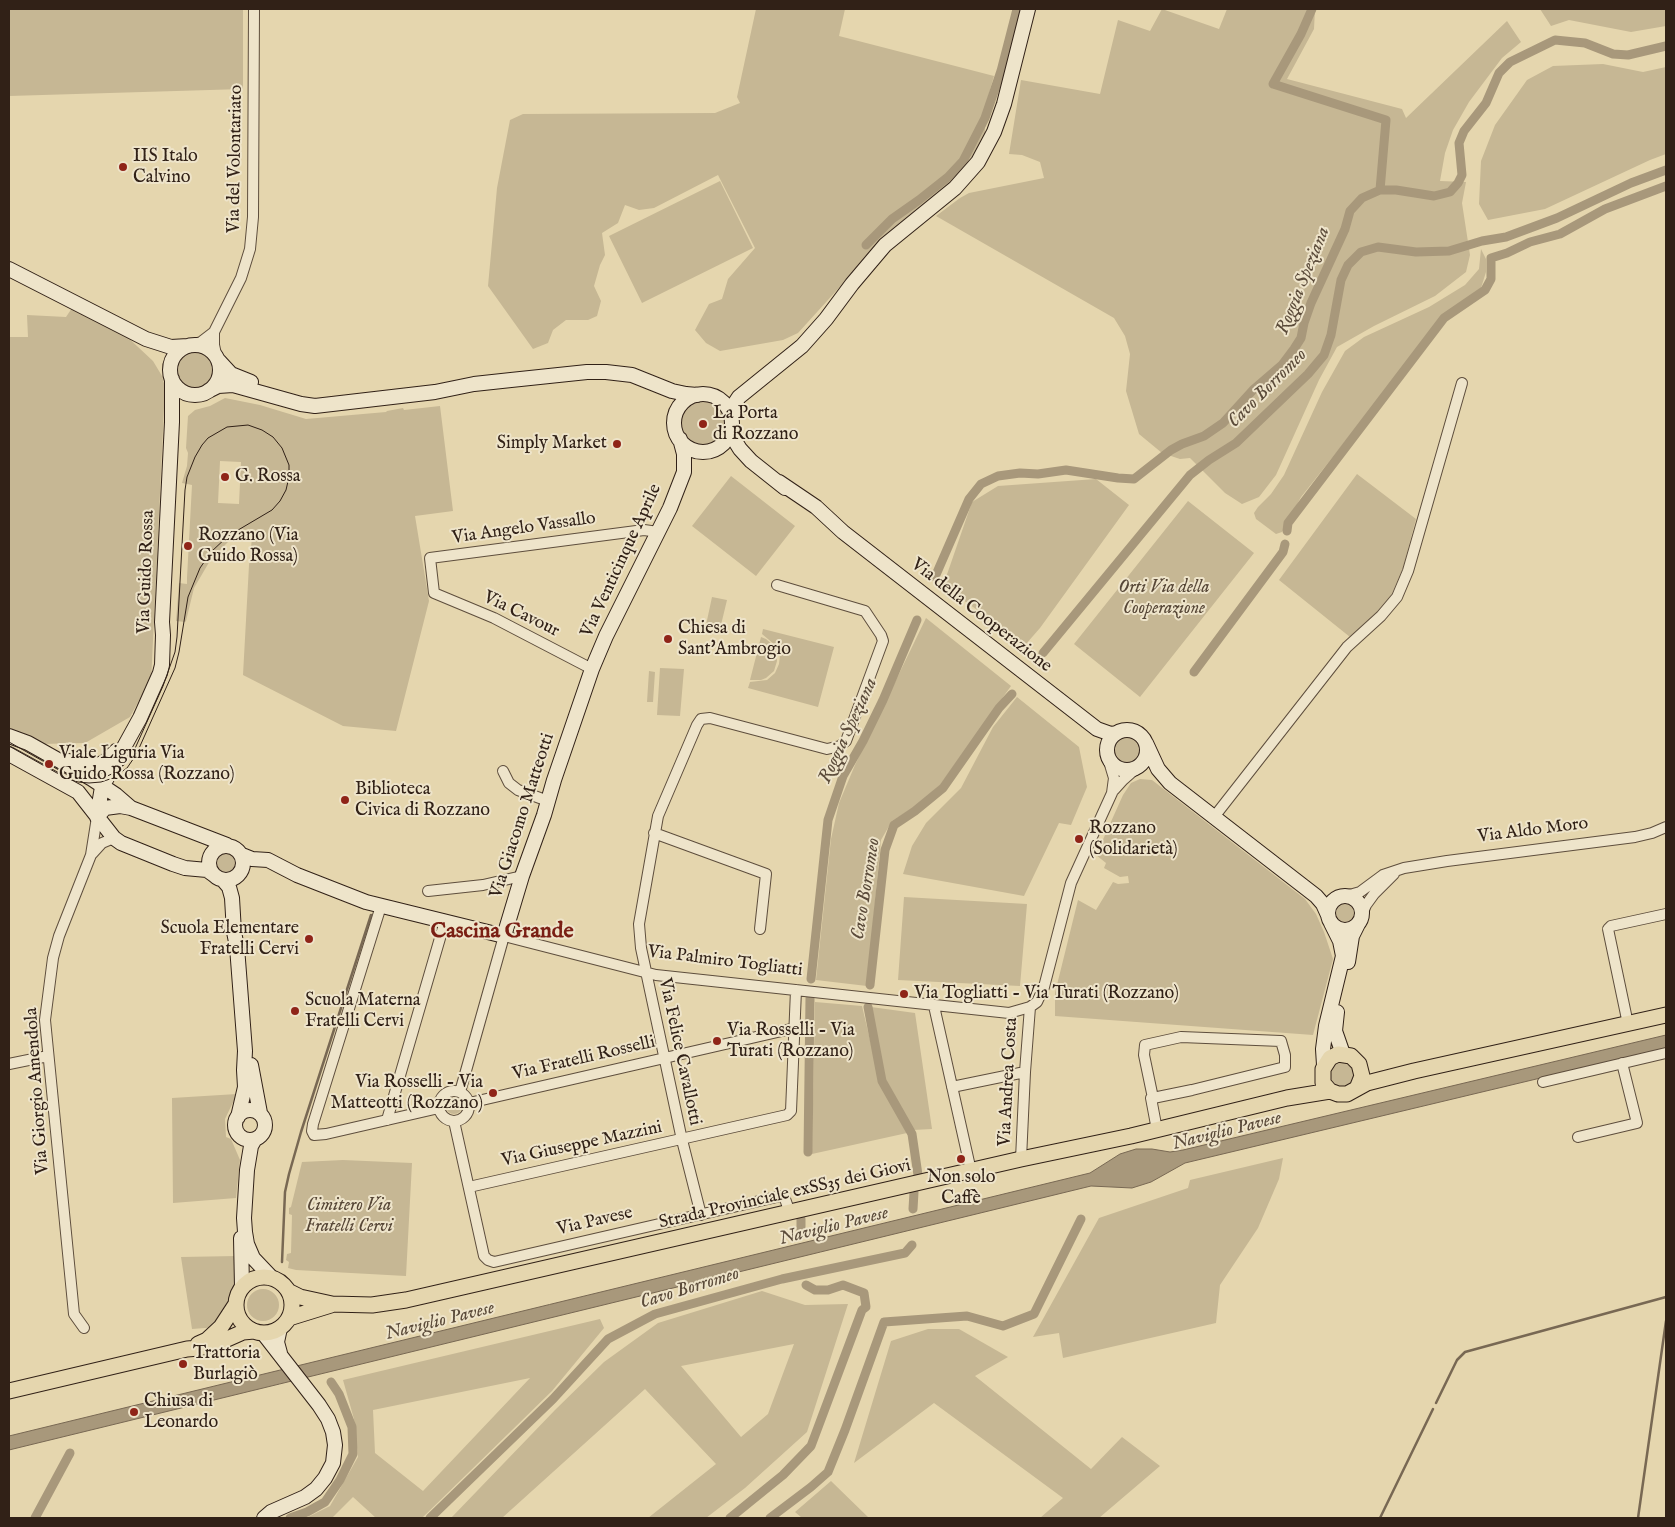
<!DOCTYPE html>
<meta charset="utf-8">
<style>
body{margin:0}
#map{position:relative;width:1675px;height:1527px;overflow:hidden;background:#e5d6ae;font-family:"IM FELL English",serif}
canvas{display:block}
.frame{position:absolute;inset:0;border:10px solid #312117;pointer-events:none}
</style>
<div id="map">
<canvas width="1675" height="1527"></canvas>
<div class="frame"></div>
</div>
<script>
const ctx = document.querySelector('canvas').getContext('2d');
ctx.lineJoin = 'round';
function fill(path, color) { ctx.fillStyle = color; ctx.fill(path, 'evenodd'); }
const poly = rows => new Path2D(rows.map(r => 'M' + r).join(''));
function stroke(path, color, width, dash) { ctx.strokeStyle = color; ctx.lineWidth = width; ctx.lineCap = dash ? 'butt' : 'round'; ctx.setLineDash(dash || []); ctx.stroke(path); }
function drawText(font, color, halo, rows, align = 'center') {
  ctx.font = font + ' "IM FELL English",serif'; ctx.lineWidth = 4; ctx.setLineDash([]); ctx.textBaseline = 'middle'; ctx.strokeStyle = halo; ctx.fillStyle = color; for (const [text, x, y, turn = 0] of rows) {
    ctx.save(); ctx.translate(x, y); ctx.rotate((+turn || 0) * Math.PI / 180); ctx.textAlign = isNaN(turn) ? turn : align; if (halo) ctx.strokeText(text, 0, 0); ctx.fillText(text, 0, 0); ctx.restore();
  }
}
const green = poly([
 [9,9,243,9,243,89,9,96],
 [756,9,845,9,839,36,994,76,983,114,978,123,985,126,985,136,972,157,954,179,899,225,866,258,798,333,783,340,720,351,706,343,695,330,709,304,722,299,728,279,755,248,718,175,654,208,639,210,625,205,618,223,602,233,605,255,600,265,594,286,601,301,597,316,588,320,566,320,553,330,548,343,533,349,488,286,497,188,510,120,523,114,715,113,740,103,737,97],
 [1162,9,1219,29,1227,9,1315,9,1314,29,1287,79,1402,109,1406,118,1507,21,1521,42,1502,58,1469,102,1453,130,1445,153,1440,181,1466,182,1462,203,1470,255,1466,272,1435,296,1374,326,1337,347,1319,380,1276,475,1259,497,1242,504,1225,493,1190,458,1180,459,1162,453,1139,434,1126,391,1130,354,1125,336,1114,318,936,216,960,198,969,193,1044,178,1040,162,1022,155,1009,154,1021,80,1100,94,1118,20,1150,31],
 [1540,9,1666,9,1666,26,1631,32,1569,20,1551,26],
 [1603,64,1643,72,1666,67,1666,154,1650,160,1545,209,1488,220,1479,204,1481,161,1495,125,1527,80,1553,66],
 [720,181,753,248,642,303,609,236],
 [1481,249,1486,259,1486,272,1481,288,1444,316,1429,333,1393,381,1301,497,1282,532,1276,534,1256,519,1254,513,1258,507,1271,494,1284,475,1322,392,1345,351,1364,337,1429,307,1465,285,1479,269],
 [72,308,122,332,153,361,162,376,165,387,152,661,151,686,143,693,130,717,85,743,41,744,9,731,9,337,28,337,27,315,66,317],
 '174 370a21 21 0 1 1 42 0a21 21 0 1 1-42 0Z',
 [225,398,260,405,306,419,386,412,387,411,403,408,404,410,440,406,453,511,415,516,429,601,396,731,343,726,243,675,249,565,253,529,242,530,235,535,211,559,194,588,186,621,185,622,176,621,179,583,187,584,187,578,192,485,182,483,187,466,188,453,186,448,188,416,195,410,210,406],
 [220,461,241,462,239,504,218,503],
 '681 423a23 23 0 1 1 46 0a23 23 0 1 1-46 0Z',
 [1357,474,1416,519,1403,568,1390,598,1379,612,1350,637,1279,580],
 [731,476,795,526,756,576,692,526],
 [1096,479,1129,505,1040,628,1026,644,943,586,972,502,998,486],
 [1188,501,1254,553,1140,697,1074,644],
 [712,597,727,600,720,629,706,625],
 [926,618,1011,686,940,785,917,805,892,821,881,840,867,986,816,980,831,839,839,803,855,765],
 [763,629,834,647,818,707,748,688,750,682,767,680,775,673,779,664,780,655,775,645,762,634],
 [761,637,766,639,774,646,776,651,777,661,774,671,766,678,761,680,750,680],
 [660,668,684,669,680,716,657,715],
 [649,671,655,672,653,702,647,702],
 [1017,697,1079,747,1087,787,1071,825,1059,823,1024,896,903,874,912,846,926,823,961,788,993,727],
 '1111 750a16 16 0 1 1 32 0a16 16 0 1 1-32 0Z',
 [1140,779,1152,780,1305,899,1316,914,1324,932,1333,959,1313,1035,1055,1016,1055,993,1078,900,1096,910,1113,882,1118,884,1129,883,1128,876,1120,877,1104,868,1106,863,1096,855,1123,795,1131,783],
 '214 862a12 12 0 1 1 24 0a12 12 0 1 1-24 0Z',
 [904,897,1027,904,1020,986,898,980],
 '1336 913a9 9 0 1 1 18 0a9 9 0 1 1-18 0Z',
 [815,1002,862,1006,880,1082,907,1133,812,1154],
 [871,1007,915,1013,932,1129,913,1130,885,1078],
 [1341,1061,1351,1064,1356,1077,1349,1088,1331,1085,1328,1072,1333,1064],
 [237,1094,225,1119,226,1137,231,1139,240,1160,236,1198,173,1203,172,1098],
 '446 1106a8 8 0 1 1 16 0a8 8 0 1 1-16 0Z',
 [1283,1158,1279,1179,1258,1228,1220,1285,1216,1323,1063,1358,1059,1333,1033,1337,1099,1218,1188,1188,1190,1180],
 [343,1160,412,1163,406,1276,296,1270,288,1268,289,1262,286,1260,287,1254,291,1253,292,1215,289,1214,289,1208,291,1207,302,1162],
 [237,1256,237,1272,230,1301,218,1327,192,1329,181,1257],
 '247 1305a16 16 0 1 1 32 0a16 16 0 1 1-32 0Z',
 [762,1291,805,1305,848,1304,807,1432,745,1488,706,1518,648,1518,716,1464,645,1389,502,1518,451,1518,555,1410,604,1362,658,1323],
 [794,1344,768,1414,741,1437,681,1366],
 [600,1319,604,1328,552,1391,422,1518,376,1518,353,1497,332,1518,306,1518,330,1506,358,1457,354,1419,343,1380],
 [530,1378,423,1491,375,1453,373,1410],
 [928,1329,959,1329,1008,1357,975,1376,1091,1469,1122,1437,1160,1466,1099,1518,1040,1518,1063,1498,934,1403,854,1463,891,1341],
 [831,1481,869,1518,802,1518,795,1512]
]);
const water = poly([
 [1666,1035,1666,1048,1185,1163,1151,1182,1132,1188,1091,1186,9,1450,9,1436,1090,1173,1120,1154,1136,1149,1152,1149,1170,1152,1183,1150,1666,1035]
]);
const stream = poly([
 [282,1262,285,1192,289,1174,301,1132,371,915],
 [1436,1403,1457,1360,1465,1352,1666,1297],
 [1380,1518,1433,1409],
 [1638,1518,1666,1321]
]);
const canal = poly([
 [1312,9,1301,34,1273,84,1386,120,1380,190],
 [866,245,892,219,919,200,948,177,963,161,985,118,1001,71,1017,9],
 [1287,531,1288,523,1444,318,1485,290,1491,279,1491,258,1507,253,1530,242,1560,234,1605,209,1666,186],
 [935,577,969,499,981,484,998,476,1020,473,1038,474,1066,470,1118,478,1134,479,1171,450,1182,444,1204,436,1223,423,1253,390,1282,365,1294,349,1301,338,1304,323,1311,303,1345,229,1350,211,1362,198,1380,190,1396,190,1434,196,1450,192,1458,183,1462,175,1459,143,1464,131,1486,103,1499,73,1510,62,1555,40,1585,43,1613,54,1628,55,1666,46],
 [1043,653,1190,475,1209,460,1236,443,1308,374,1324,355,1331,335,1341,280,1348,265,1361,252,1378,247,1416,252,1449,251,1482,241,1506,237,1557,218,1631,183,1666,170],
 [1194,672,1283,552,1285,544],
 [811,979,828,820,843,776,863,741,883,700,917,620],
 [870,985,885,850,894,825,915,811,943,788,999,708,1012,694],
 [868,1007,882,1081,912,1134,918,1175],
 [808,1152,810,998],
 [913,1209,914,1192],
 [801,1219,801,1232],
 [35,1518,70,1453],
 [290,1518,307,1512,325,1502,340,1480,353,1454,352,1427,339,1394,331,1382],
 [430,1518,553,1399,608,1339,655,1314,782,1279,905,1253,912,1245],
 [730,1518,783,1475,811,1446,862,1310,866,1307,864,1293,843,1285,828,1290,815,1290,806,1285],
 [770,1518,811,1487,828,1472,845,1430,884,1322,967,1316,1003,1326,1034,1314,1081,1219]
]);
const street = poly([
 [191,345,201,342,214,332],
 [217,358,214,345,214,332,241,278,250,249,253,217,254,9],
 [592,669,494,618,434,593,430,558,644,530,658,532],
 [503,771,509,783,518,790,548,801],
 [1114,790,1123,780,1140,765],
 [1214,817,1347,647,1381,616,1397,597,1408,571,1462,383],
 [654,833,766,874,760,929],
 [92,854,102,843,114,838],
 [428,891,483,885,522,876],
 [1346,896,1360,892,1383,875,1404,868,1447,861,1635,837,1652,833,1666,827],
 [381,906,313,1124,312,1131,314,1135,326,1134,439,1108],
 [1362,915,1366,905,1374,894,1394,874],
 [934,1006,971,1171],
 [1628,1024,1608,929,1611,926,1666,914],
 [9,1064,48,1056],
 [1543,1082,1666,1053],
 [952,1087,1025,1072],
 '439 1106a15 15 0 1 1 30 0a15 15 0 1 1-30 0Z',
 [460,1092,504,936,656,975,1009,1013,1030,1007,1037,1002,1044,987,1071,883,1112,793,1114,778,1108,758],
 [1153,1098,1144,1055,1145,1045,1181,1037,1281,1041,1285,1055,1285,1067,1192,1090,1153,1098,1151,1098,1157,1130],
 [469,1103,795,1028],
 [387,1120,445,921],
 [454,1121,484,1256,488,1260,494,1262,781,1196,784,1196,790,1213],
 [1578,1137,1637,1123,1622,1063],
 [1021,1159,1025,1072,1030,1007],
 [469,1187,787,1115,791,1111,796,990],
 [701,1215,682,1140,641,948,639,924,658,816,697,725,701,719,710,718,827,749,840,746,846,741,883,641,881,635,865,611,777,585],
 [84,1328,74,1314,45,1020,53,958,59,936,91,855,97,817]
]);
const secondary = poly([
 [9,269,146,339,171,347,188,346],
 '170 370a25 25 0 1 1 50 0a25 25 0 1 1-50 0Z',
 [219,361,231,374,251,382],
 [208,391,218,386,233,385,301,404,315,406,435,392,474,384,511,380,587,372,606,372,632,375,672,391,686,394,697,395],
 '674 423a29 29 0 1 1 58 0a29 29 0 1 1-58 0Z',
 [732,418,735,403,739,397,802,346,826,319,852,284,885,245,955,188,978,162,994,132,1004,104,1028,9],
 [732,426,735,441,740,449,751,461,785,488],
 [779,482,816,507,843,532,1097,729,1111,734,1116,733],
 '1107 750a20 20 0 1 1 40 0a20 20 0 1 1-40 0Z',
 [9,736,28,743,92,779,116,795,131,808],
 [1146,743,1158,769,1170,783,1316,896,1323,904,1328,915],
 [9,754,78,792,114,838,121,843,173,864,185,868,207,870,214,875],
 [69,761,94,766,105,762,116,751],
 [97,817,102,787,140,718,160,673,162,665,163,635,162,622,172,422,172,379],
 [97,817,105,808,120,806,131,808,227,845],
 '209 863a17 17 0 1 1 34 0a17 17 0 1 1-34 0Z',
 [242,855,252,859,268,860,297,875,366,902,504,936,522,876,544,815,554,780,592,669,606,636,670,508,684,472,684,454,680,439],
 [223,880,229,887,232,898,234,932,237,947,245,1051,244,1070,245,1087,238,1117],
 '1328 913a17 17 0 1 1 34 0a17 17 0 1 1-34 0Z',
 [1348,962,1352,936,1358,924],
 [1337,1012,1335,1031,1343,1054],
 [251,1065,260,1113],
 [1324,1065,1323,1049,1326,1026,1343,956,1340,941,1331,923],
 '235 1125a15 15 0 1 1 30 0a15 15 0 1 1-30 0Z',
 [255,1139,251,1146,247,1170,244,1218,245,1232,247,1244,253,1258,272,1278],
 [241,1238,242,1287],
 [263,1333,319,1405,328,1419,333,1432,335,1445,333,1463,325,1478,316,1489,305,1497,271,1512,264,1518],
 [280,1353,277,1342,280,1328]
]);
const primary = poly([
 [1330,1091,1323,1083,1323,1069,1330,1058,1338,1054,1351,1056,1359,1064,1362,1076,1358,1086],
 '236 1305a28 28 0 1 1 56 0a28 28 0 1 1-56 0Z',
 [290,1292,300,1297,332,1304,372,1305,406,1300,1021,1159,1131,1136,1287,1098,1330,1091,1338,1094,1347,1094,1367,1083,1414,1071,1666,1015],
 [289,1318,331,1305],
 [198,1344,207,1340,221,1327,236,1304],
 [9,1391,187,1349,199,1348,216,1344,243,1332,254,1331]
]);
const tram = poly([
 [9,742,66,774,79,778,92,779,105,777,114,773,125,764,133,753,163,686,175,652,177,637,185,490,187,477,195,457,202,445,208,438,227,427,248,425,262,430,273,437,282,448,289,465,289,477,286,490,280,501,272,510,228,536,211,552,200,568,188,597,179,652,175,668,136,755,127,768,113,778,101,782,89,783,78,782,64,777,9,746]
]);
const markers = [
 [123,167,5,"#8f2418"],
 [703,424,5,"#8f2418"],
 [617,444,5,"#8f2418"],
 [225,477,5,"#8f2418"],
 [188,546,5,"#8f2418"],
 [668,639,5,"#8f2418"],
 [49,764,5,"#8f2418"],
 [345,800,5,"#8f2418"],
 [1079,839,5,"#8f2418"],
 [309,939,5,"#8f2418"],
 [904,994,5,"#8f2418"],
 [295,1011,5,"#8f2418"],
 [717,1041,5,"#8f2418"],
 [493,1093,5,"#8f2418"],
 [961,1159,5,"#8f2418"],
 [183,1364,5,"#8f2418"],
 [134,1412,5,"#8f2418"]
];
const poiNames = [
 ["IIS Italo",133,157],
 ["Calvino",133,178],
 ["La Porta",713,414],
 ["di Rozzano",713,435],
 ["Simply Market",607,444,"right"],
 ["G. Rossa",235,477],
 ["Rozzano (Via",198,536],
 ["Guido Rossa)",198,557],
 ["Chiesa di",678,629],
 ["Sant'Ambrogio",678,650],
 ["Viale Liguria Via",59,754],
 ["Guido Rossa (Rozzano)",59,775],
 ["Biblioteca",355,790],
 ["Civica di Rozzano",355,811],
 ["Rozzano",1089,829],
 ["(Solidarietà)",1089,850],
 ["Scuola Elementare",299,929,"right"],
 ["Fratelli Cervi",299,950,"right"],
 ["Via Togliatti - Via Turati (Rozzano)",914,994],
 ["Scuola Materna",305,1001],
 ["Fratelli Cervi",305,1022],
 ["Via Rosselli - Via",727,1031],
 ["Turati (Rozzano)",727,1052],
 ["Via Rosselli - Via",483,1083,"right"],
 ["Matteotti (Rozzano)",483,1104,"right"],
 ["Non solo",961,1178,"center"],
 ["Caffè",961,1199,"center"],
 ["Trattoria",193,1354],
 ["Burlagiò",193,1375],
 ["Chiusa di",144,1402],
 ["Leonardo",144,1423]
];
const streetNames = [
 ["Via del Volontariato",236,159,-89],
 ["Via Angelo Vassallo",524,529,-8],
 ["Via Venticinque Aprile",622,561,-65],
 ["Via Guido Rossa",147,572,-88],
 ["Via Cavour",521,615,26],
 ["Via della Cooperazione",981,616,38],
 ["Via Giacomo Matteotti",523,816,-72],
 ["Via Aldo Moro",1533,831,-7],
 ["Via Palmiro Togliatti",725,962,7],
 ["Via Felice Cavallotti",679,1052,78],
 ["Via Fratelli Rosselli",584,1059,-13],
 ["Via Andrea Costa",1009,1082,-87],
 ["Via Giorgio Amendola",38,1091,-94],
 ["Via Giuseppe Mazzini",582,1145,-12],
 ["Strada Provinciale exSS35 dei Giovi",785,1195,-13],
 ["Via Pavese",595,1222,-13]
];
const parkNames = [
 ["Orti Via della",1164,588],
 ["Cooperazione",1164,609],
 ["Cimitero Via",349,1206],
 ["Fratelli Cervi",349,1227]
];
const waterNames = [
 ["Roggia Speziana",1304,281,-68],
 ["Cavo Borromeo",1268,389,-45],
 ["Roggia Speziana",849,731,-65],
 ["Cavo Borromeo",867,889,-81],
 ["Naviglio Pavese",1227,1132,-14],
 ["Naviglio Pavese",834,1227,-14],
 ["Cavo Borromeo",690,1289,-17],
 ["Naviglio Pavese",440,1322,-14]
];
const districtNames = [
 ["Cascina Grande",502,932]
];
fill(green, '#c6b794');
fill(water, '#a8987b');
stroke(water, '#786853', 1);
stroke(stream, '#786853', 2.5);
stroke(canal, '#a8987b', 9);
stroke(street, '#5e4e3d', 12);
stroke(secondary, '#312117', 16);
stroke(primary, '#312117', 17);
stroke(street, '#eee4ca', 10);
stroke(secondary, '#eee4ca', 14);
stroke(primary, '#e5d6ae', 15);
stroke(tram, '#312117', 1);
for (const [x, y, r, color] of markers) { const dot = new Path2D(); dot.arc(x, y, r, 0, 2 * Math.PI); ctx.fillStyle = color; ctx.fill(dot); stroke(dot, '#eee4ca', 2); }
drawText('18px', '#312117', '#eee4ca', poiNames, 'left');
drawText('18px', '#312117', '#eee4ca', streetNames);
drawText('italic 18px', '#564636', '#eee4ca', parkNames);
drawText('italic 19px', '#5b4b3a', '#eee4ca', waterNames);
drawText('bold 22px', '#7a1f14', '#eee4ca', districtNames);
</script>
